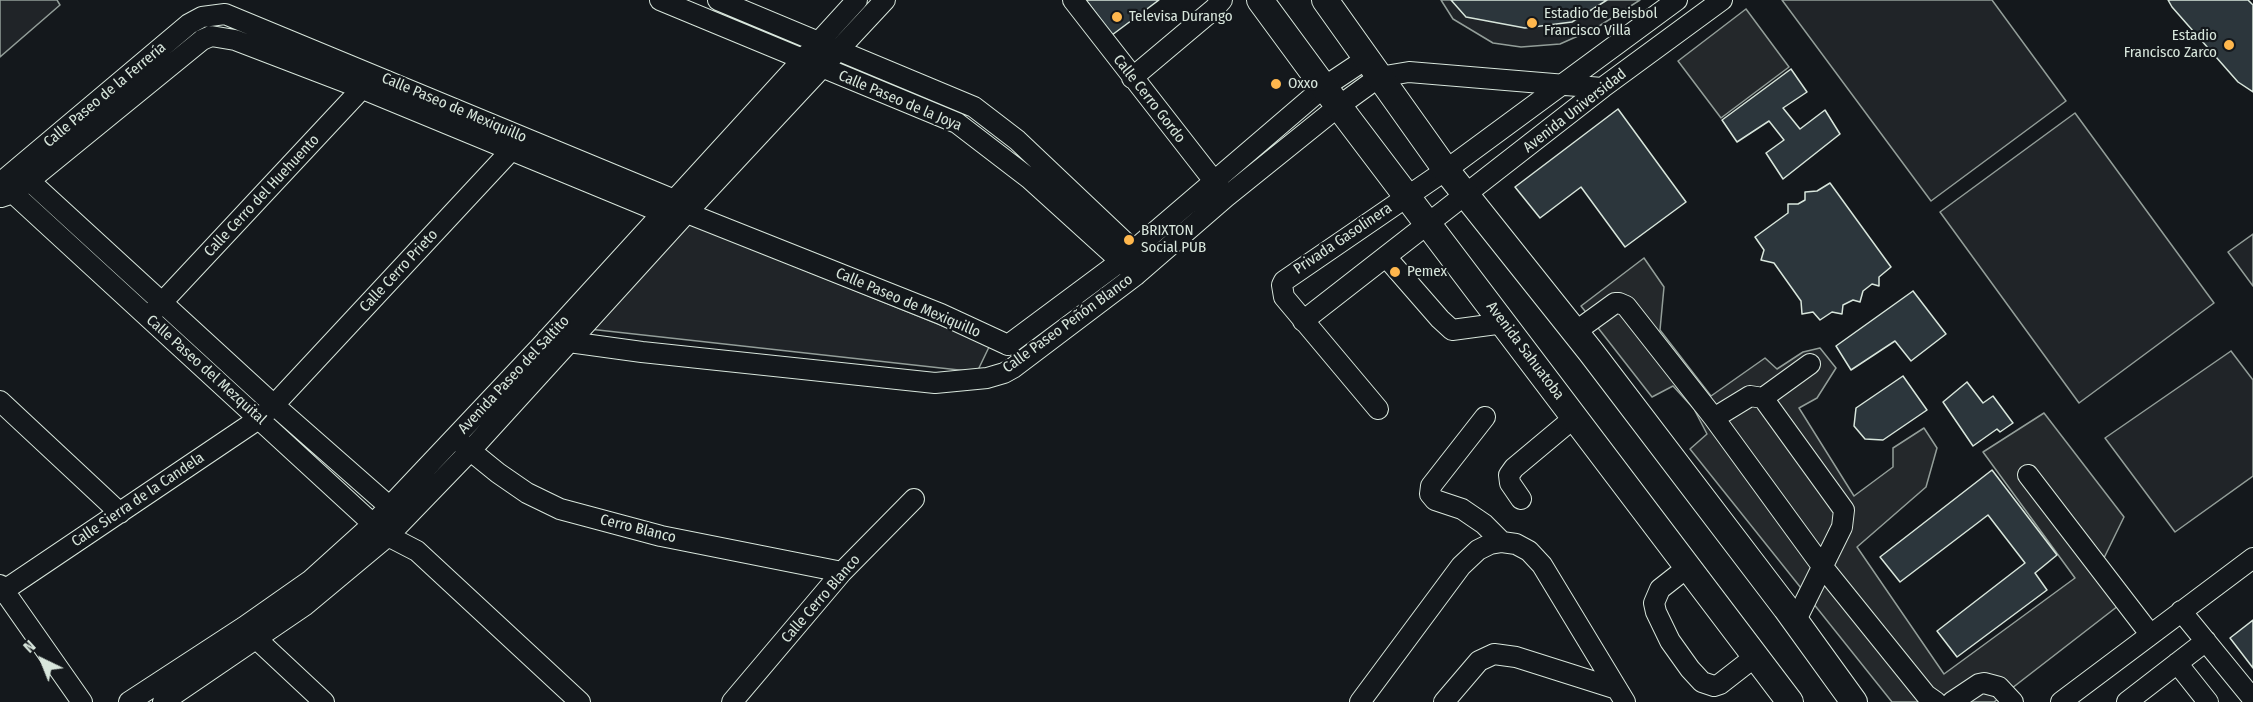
<!DOCTYPE html>
<meta charset="utf-8">
<style>
body{margin:0}
#map{position:relative;width:2253px;height:702px;overflow:hidden;background:#14181c;font-family:"Fira Sans Condensed",sans-serif}
canvas{display:block}
.north{position:absolute;left:12px;top:630px;width:60px;height:60px;-webkit-text-stroke:4px #14181c;paint-order:stroke;rotate:317deg;font-size:16px;font-weight:700;line-height:24px;text-align:center;color:#d8e6dc}
.north::after{content:'';display:block;margin:auto;width:21px;height:27px;background:#d8e6dc;clip-path:polygon(50% 0,100% 100%,50% 72%,0 100%)}
</style>
<div id="map">
<canvas width="2253" height="702"></canvas>
<div class="north">N</div>
</div>
<script>
const ctx = document.querySelector('canvas').getContext('2d');
ctx.lineJoin = 'round';
function fill(path, color) { ctx.fillStyle = color; ctx.fill(path, 'evenodd'); }
const poly = rows => new Path2D(rows.map(r => 'M' + r).join(''));
function stroke(path, color, width, dash) { ctx.strokeStyle = color; ctx.lineWidth = width; ctx.lineCap = dash ? 'butt' : 'round'; ctx.setLineDash(dash || []); ctx.stroke(path); }
function drawText(font, color, halo, rows, align = 'center') {
  ctx.font = font + ' "Fira Sans Condensed",sans-serif'; ctx.lineWidth = 4.5; ctx.setLineDash([]); ctx.textBaseline = 'middle'; ctx.strokeStyle = halo; ctx.fillStyle = color; for (const [text, x, y, turn = 0] of rows) {
    ctx.save(); ctx.translate(x, y); ctx.rotate((+turn || 0) * Math.PI / 180); ctx.textAlign = isNaN(turn) ? turn : align; if (halo) ctx.strokeText(text, 0, 0); ctx.fillText(text, 0, 0); ctx.restore();
  }
}
const green = poly([
 [0,0,57,0,60,5,0,57,0,0],
 [1441,0,1640,0,1596,28,1560,44,1521,47,1493,43,1453,19,1441,0],
 [1782,0,1992,0,2066,101,1931,201,1782,0],
 [2075,113,2214,303,2079,403,1940,212,2075,113],
 [685,222,990,345,977,372,589,329,685,222],
 [2253,234,2253,286,2228,252,2253,234],
 [2231,351,2253,380,2253,476,2175,532,2105,438,2231,351]
]);
const parking = poly([
 [1746,9,1789,67,1721,118,1678,61,1746,9],
 [1644,258,1664,287,1660,330,1711,396,1765,358,1777,369,1803,352,1820,348,1836,368,1817,398,1799,408,1854,496,1893,467,1893,448,1924,428,1937,448,1926,487,1857,547,1944,674,2075,578,1983,452,2044,413,2124,517,2102,562,2127,599,1994,702,1892,702,1690,449,1707,434,1694,409,1673,386,1652,397,1581,306,1644,258]
]);
const building = poly([
 [1086,0,1159,0,1112,35,1086,0],
 [1451,0,1607,0,1572,22,1525,28,1466,17,1451,0],
 [2168,0,2248,0,2253,5,2253,92,2238,82,2172,7,2168,0],
 [1791,69,1807,92,1783,108,1800,129,1825,110,1840,134,1783,179,1766,153,1784,140,1769,121,1737,142,1722,120,1791,69],
 [1618,109,1686,202,1625,247,1581,187,1540,218,1515,187,1618,109],
 [1830,183,1891,267,1879,277,1879,286,1872,284,1863,291,1860,302,1853,300,1843,305,1842,314,1832,312,1820,320,1813,312,1802,314,1801,301,1774,263,1761,260,1764,250,1755,237,1788,213,1788,204,1798,204,1805,200,1805,192,1817,191,1830,183],
 [1913,291,1946,334,1911,361,1895,341,1851,370,1836,346,1913,291],
 [1903,376,1927,410,1883,440,1865,439,1854,426,1856,408,1903,376],
 [1967,382,1983,403,1993,396,2013,423,2000,432,1997,429,1973,446,1943,402,1967,382],
 [1992,470,2057,555,2035,573,2047,590,1957,657,1937,631,2025,563,1988,515,1900,582,1880,557,1992,470],
 [2253,620,2253,668,2230,638,2253,620]
]);
const minor = poly([
 [660,0,957,123,1030,179,1136,275],
 [718,0,974,107,1017,140,1148,264],
 [1073,0,1221,190],
 [1132,78,1214,9,1222,0],
 [21,173,274,405,390,507,397,517],
 [1,182,373,524,388,536,417,551,580,702],
 [0,183,189,24,202,17,225,14,684,204],
 [1,197,13,193,29,181,202,40,211,36,235,40,363,89,673,217],
 [687,213,941,314,1008,345],
 [1386,257,1440,319,1452,330,1504,323],
 [154,311,369,81],
 [1303,321,1602,88,1722,0],
 [1575,332,1615,303,1619,303,1626,306,1714,418,1822,566,1926,695,1936,702],
 [547,339,642,352,935,383,987,378,1004,373,1013,368,1136,275,1226,197,1339,106,1379,77,1409,72,1602,88],
 [1008,345,1121,261,1324,87,1366,59],
 [1763,398,1810,364],
 [0,401,120,513],
 [1378,409,1284,297,1282,285,1284,281,1446,170,1677,0],
 [1485,417,1431,486,1430,494,1435,500,1462,509,1484,524,1502,542],
 [1714,418,1750,396,1763,398,1844,510,1842,527,1795,622],
 [461,443,498,473,527,493,560,509,661,536,842,572],
 [2028,475,2150,634],
 [1521,499,1510,483,1509,475,1514,468,1575,417],
 [1688,567,1660,589,1654,603,1656,612,1670,641,1690,669,1702,682,1714,686,1720,684,1756,656],
 [0,585,82,702],
 [0,593,260,418,274,405,518,143],
 [2181,611,2253,699],
 [248,631,324,702],
 [2177,663,2208,702],
 [129,702,244,627,311,580,373,524,541,346,857,0],
 [163,702,304,606,388,536,470,451,692,207,885,0],
 [732,702,842,572,914,499],
 [1360,702,1461,566,1478,550,1490,544,1502,542,1516,544,1529,551,1542,565,1625,702],
 [1444,702,1479,661,1494,654,1516,657,1617,689],
 [1952,702,1979,684,1984,683,1999,687,2013,702],
 [2061,702,2253,558],
 [2127,702,2206,641]
]);
const major = poly([
 [1260,0,1324,87,1790,702],
 [1325,0,1446,170,1591,352,1786,608,1854,702]
]);
const markers = [
 [1117,17,6,"#ffb74d"],
 [1532,23,6,"#ffb74d"],
 [2229,45,6,"#ffb74d"],
 [1276,84,6,"#ffb74d"],
 [1129,240,6,"#ffb74d"],
 [1395,272,6,"#ffb74d"]
];
const poiNames = [
 ["Estadio de Beisbol",1544,14],
 ["Francisco Villa",1544,31],
 ["Televisa Durango",1129,17],
 ["Estadio",2217,36,"right"],
 ["Francisco Zarco",2217,53,"right"],
 ["Oxxo",1288,84],
 ["BRIXTON",1141,231],
 ["Social PUB",1141,248],
 ["Pemex",1407,272]
];
const streetNames = [
 ["Calle Paseo de la Ferrería",105,95,-40],
 ["Calle Cerro Gordo",1149,99,52],
 ["Calle Paseo de la Joya",900,101,23],
 ["Calle Paseo de Mexiquillo",454,108,23],
 ["Avenida Universidad",1575,111,-38],
 ["Calle Cerro del Huehuento",262,196,-47],
 ["Privada Gasolinera",1343,239,-34],
 ["Calle Cerro Prieto",399,271,-47],
 ["Calle Paseo de Mexiquillo",908,303,23],
 ["Calle Paseo Peñón Blanco",1068,324,-36],
 ["Avenida Sahuatoba",1525,351,53],
 ["Calle Paseo del Mezquital",206,370,42],
 ["Avenida Paseo del Saltito",514,375,-47],
 ["Calle Sierra de la Candela",138,500,-34],
 ["Cerro Blanco",638,529,14],
 ["Calle Cerro Blanco",821,599,-49]
];
fill(green, '#202428');
stroke(green, '#939e99', 1.5);
fill(parking, '#24282b');
stroke(parking, '#939e99', 1.5);
fill(building, '#2c363c');
stroke(building, '#d8e6dc', 1.5);
stroke(minor, '#d8e6dc', 22);
stroke(major, '#d8e6dc', 28);
stroke(minor, '#14181c', 20);
stroke(major, '#14181c', 26);
for (const [x, y, r, color] of markers) { const dot = new Path2D(); dot.arc(x, y, r, 0, 2 * Math.PI); ctx.fillStyle = color; ctx.fill(dot); stroke(dot, '#14181c', 2); }
drawText('15px', '#d8e6dc', '#14181c', poiNames, 'left');
drawText('15px', '#d8e6dc', '#14181c', streetNames);
</script>
